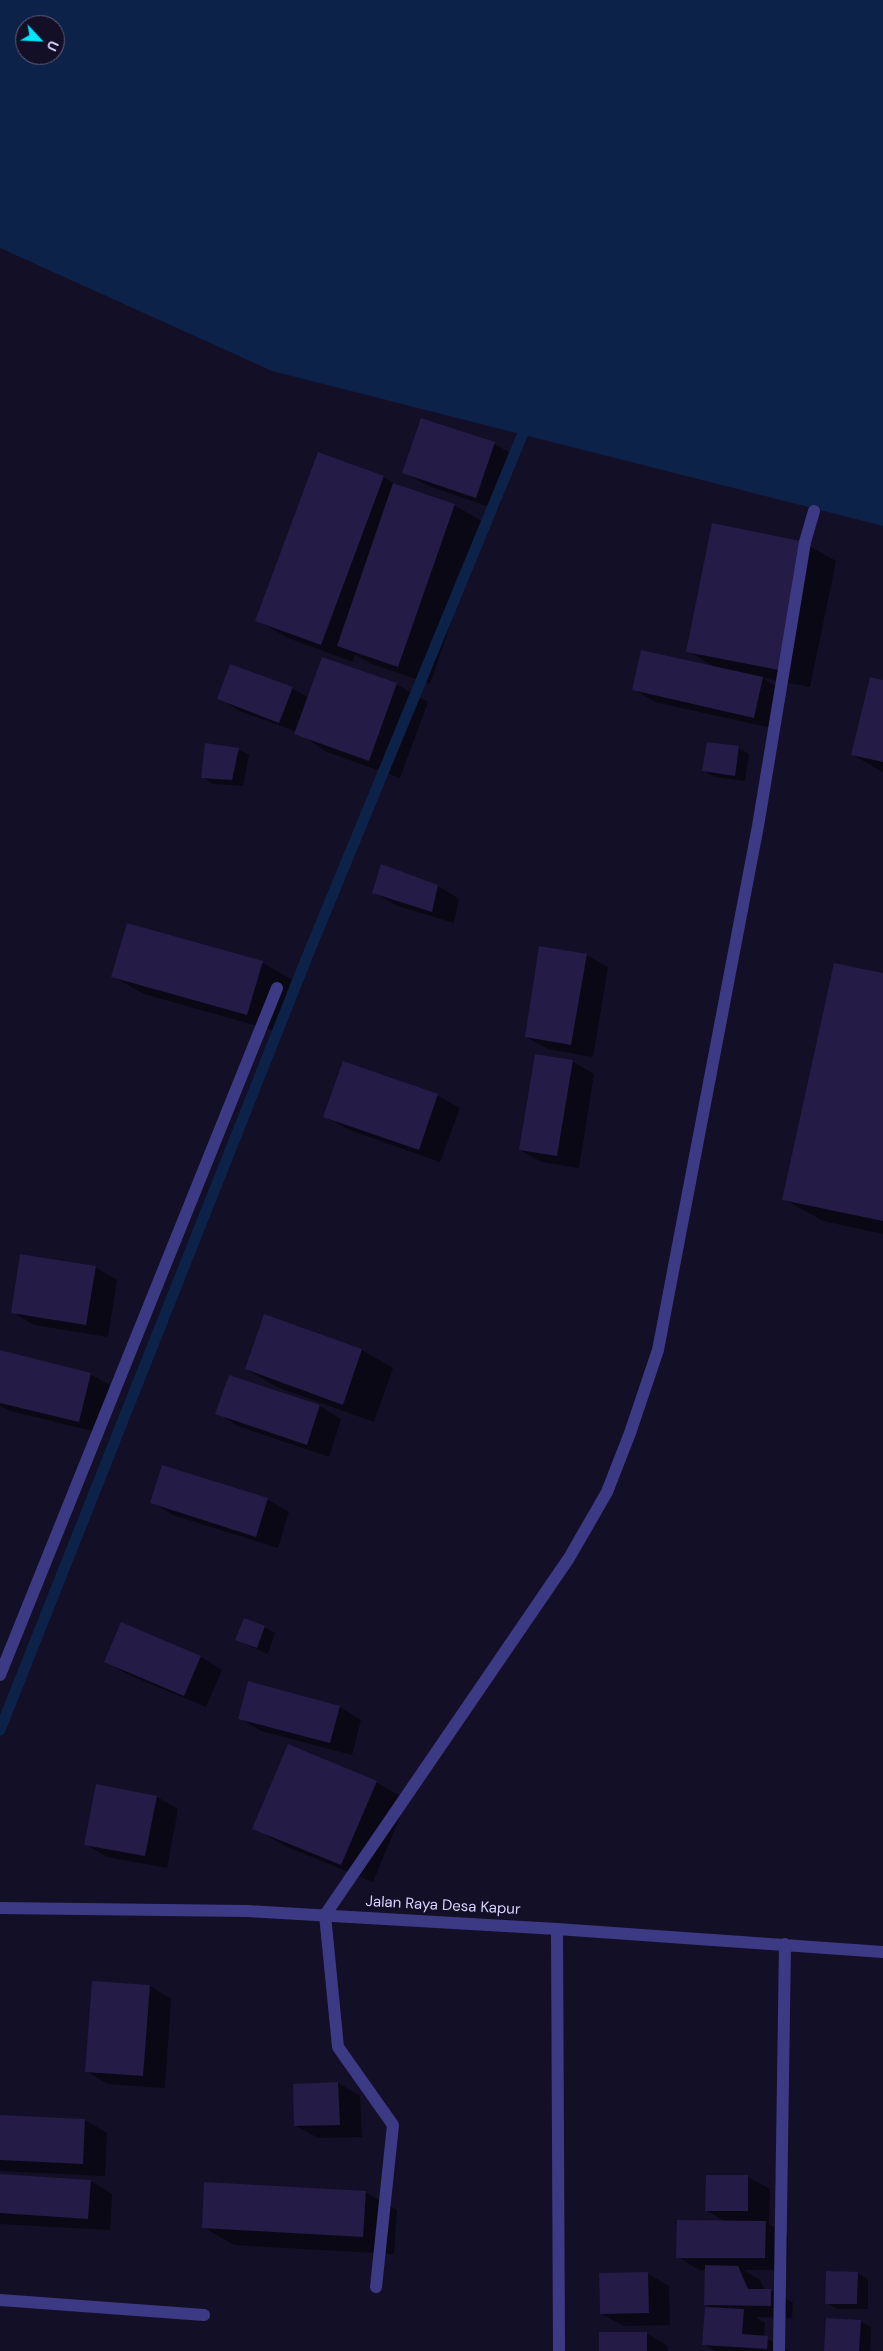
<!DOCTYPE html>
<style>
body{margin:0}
#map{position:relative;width:883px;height:2351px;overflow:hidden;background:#130f26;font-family:"DM Sans",sans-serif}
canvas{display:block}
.north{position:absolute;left:15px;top:15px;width:50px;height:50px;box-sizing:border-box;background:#130f26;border:1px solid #625e7d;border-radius:50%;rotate:115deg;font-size:14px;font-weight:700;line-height:20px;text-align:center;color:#d9d4ff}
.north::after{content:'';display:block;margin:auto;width:18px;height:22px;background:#00e5ff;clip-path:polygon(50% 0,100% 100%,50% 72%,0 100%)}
</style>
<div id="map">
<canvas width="883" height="2351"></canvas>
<div class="north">U</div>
</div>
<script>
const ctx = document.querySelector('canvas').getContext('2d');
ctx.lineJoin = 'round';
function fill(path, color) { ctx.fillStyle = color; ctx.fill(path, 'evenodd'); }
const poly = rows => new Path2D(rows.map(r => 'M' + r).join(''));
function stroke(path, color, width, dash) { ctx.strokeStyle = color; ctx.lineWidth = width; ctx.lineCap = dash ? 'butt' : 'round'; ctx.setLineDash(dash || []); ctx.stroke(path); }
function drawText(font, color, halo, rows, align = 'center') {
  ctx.font = font + ' "DM Sans",sans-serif'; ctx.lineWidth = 4.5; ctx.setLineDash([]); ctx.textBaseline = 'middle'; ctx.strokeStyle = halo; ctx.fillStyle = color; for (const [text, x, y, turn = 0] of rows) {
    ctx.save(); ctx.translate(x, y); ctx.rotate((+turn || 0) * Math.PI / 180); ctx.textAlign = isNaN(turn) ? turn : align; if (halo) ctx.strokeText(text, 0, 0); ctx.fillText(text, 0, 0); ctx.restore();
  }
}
const water = poly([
 [0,0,883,0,883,526,272,371,0,248],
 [25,25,55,25,55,55,25,55]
]);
const shadow = poly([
 [422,419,494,444,516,456,498,510,426,485,404,472],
 [383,477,402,488,454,505,485,523,430,684,370,663,355,655,353,662,288,638,257,620],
 [804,543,836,561,810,687,762,678,784,691,776,729,655,702,633,689,716,668,688,651],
 [230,665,292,688,309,698,396,684,428,702,400,778,327,752,297,732,240,711,218,698],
 [883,681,883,772,853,755],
 [738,748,749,754,745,781,715,777,704,771],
 [238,749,249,755,243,786,213,784,202,777],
 [438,886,459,899,454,923,395,905,373,892],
 [127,925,263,963,294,981,279,1032,144,994,112,976],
 [586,955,608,967,593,1057,548,1049,526,1037],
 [883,974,883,1234,823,1221,784,1199],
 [572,1061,594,1074,579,1168,542,1162,520,1150],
 [344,1062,438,1096,460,1108,440,1162,347,1129,325,1116],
 [95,1267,117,1280,108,1337,34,1325,12,1312],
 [265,1316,362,1350,393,1368,374,1422,277,1387,246,1369],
 [0,1351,90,1374,112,1386,101,1433,10,1411,0,1406],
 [229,1376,320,1406,341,1419,329,1457,238,1426,217,1413],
 [163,1466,268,1500,289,1512,278,1548,173,1515,152,1502],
 [122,1624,201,1657,222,1670,206,1707,127,1674,106,1661],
 [264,1627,275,1633,268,1654,237,1640],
 [249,1683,340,1707,361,1720,352,1755,261,1731,239,1718],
 [376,1782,407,1800,373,1882,285,1846,254,1828],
 [157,1797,178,1809,167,1868,107,1857,85,1844],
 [150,1986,171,1999,165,2088,108,2084,86,2071],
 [338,2083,360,2096,362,2137,318,2138,296,2126],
 [0,2116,85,2120,107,2133,105,2176,0,2171],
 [0,2176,91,2181,112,2194,110,2230,0,2224],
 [707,2176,748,2177,770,2189,769,2224,788,2235,787,2270,743,2270,760,2280,765,2291,771,2290,793,2303,792,2318,755,2317,765,2323,764,2337,789,2351,715,2351,703,2344,713,2309,705,2304,706,2270,699,2270,678,2257,726,2222,706,2210],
 [365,2192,397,2210,394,2254,234,2245,203,2227],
 [647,2273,669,2286,670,2325,624,2326,602,2314],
 [857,2273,868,2279,868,2309,837,2309,827,2303],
 [860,2321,871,2327,870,2351,825,2351],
 [646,2333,668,2346,668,2351,600,2351]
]);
const stream = poly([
 [0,1730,307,957,528,421]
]);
const building = poly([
 [421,418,495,442,476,498,402,473],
 [318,452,384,476,321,645,255,621],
 [393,483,455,504,398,667,337,646],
 [712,523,805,542,779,670,686,652],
 [641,650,763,677,754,718,632,690],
 [322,657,397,683,369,761,294,734],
 [230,664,293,687,279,723,217,699],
 [870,677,883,680,883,762,851,755],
 [707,742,739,746,735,776,702,771],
 [205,743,239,748,232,780,201,778],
 [381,864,438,885,432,912,372,893],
 [127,923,263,961,247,1015,111,977],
 [539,946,587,954,571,1045,525,1037],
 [834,963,883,973,883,1221,782,1200],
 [535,1054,573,1060,557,1156,519,1150],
 [343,1061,438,1094,419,1150,323,1117],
 [20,1254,96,1266,86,1325,11,1313],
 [264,1314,362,1349,343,1405,245,1369],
 [0,1350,91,1373,79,1422,0,1403],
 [229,1375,320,1405,307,1445,215,1414],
 [162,1465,268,1498,256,1537,150,1503],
 [244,1618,265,1626,257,1648,235,1640],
 [121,1622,201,1656,184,1696,104,1662],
 [248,1681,340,1706,330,1743,238,1719],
 [288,1744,377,1781,341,1865,252,1829],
 [96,1784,157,1796,145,1856,84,1845],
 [92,1981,150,1985,143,2076,85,2072],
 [338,2082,340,2125,294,2126,293,2084],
 [0,2115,85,2119,83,2164,0,2160],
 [0,2174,91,2180,88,2219,0,2213],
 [706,2175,748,2175,748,2211,705,2211],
 [204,2182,366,2191,363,2237,202,2228],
 [677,2220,766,2221,765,2258,676,2258],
 [705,2265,738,2266,748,2289,771,2289,771,2306,704,2305],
 [826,2271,858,2272,857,2304,825,2304],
 [648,2272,649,2313,600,2314,599,2273],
 [705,2307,744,2309,742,2334,768,2336,767,2349,702,2345],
 [826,2318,861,2320,859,2351,824,2351],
 [599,2332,647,2332,647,2351,599,2351]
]);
const service = poly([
 [325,1915,338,2047,393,2125,376,2287],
 [0,2300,204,2315]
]);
const minor = poly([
 [0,1675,277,988],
 [0,1908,247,1911,557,1929,883,1952],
 [325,1915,569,1558,607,1492,630,1433,658,1350,758,826,805,542,814,511],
 [557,1929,559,2351],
 [779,2351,785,1944]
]);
const streetNames = [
 ["Jalan Raya Desa Kapur",443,1906,3]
];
fill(water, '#0c2248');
fill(shadow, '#0007');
stroke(stream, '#0c2248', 11);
fill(building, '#241b47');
stroke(service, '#3d3a85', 12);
stroke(minor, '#3d3a85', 12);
drawText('15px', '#d9d4ff', '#130f26', streetNames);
</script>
